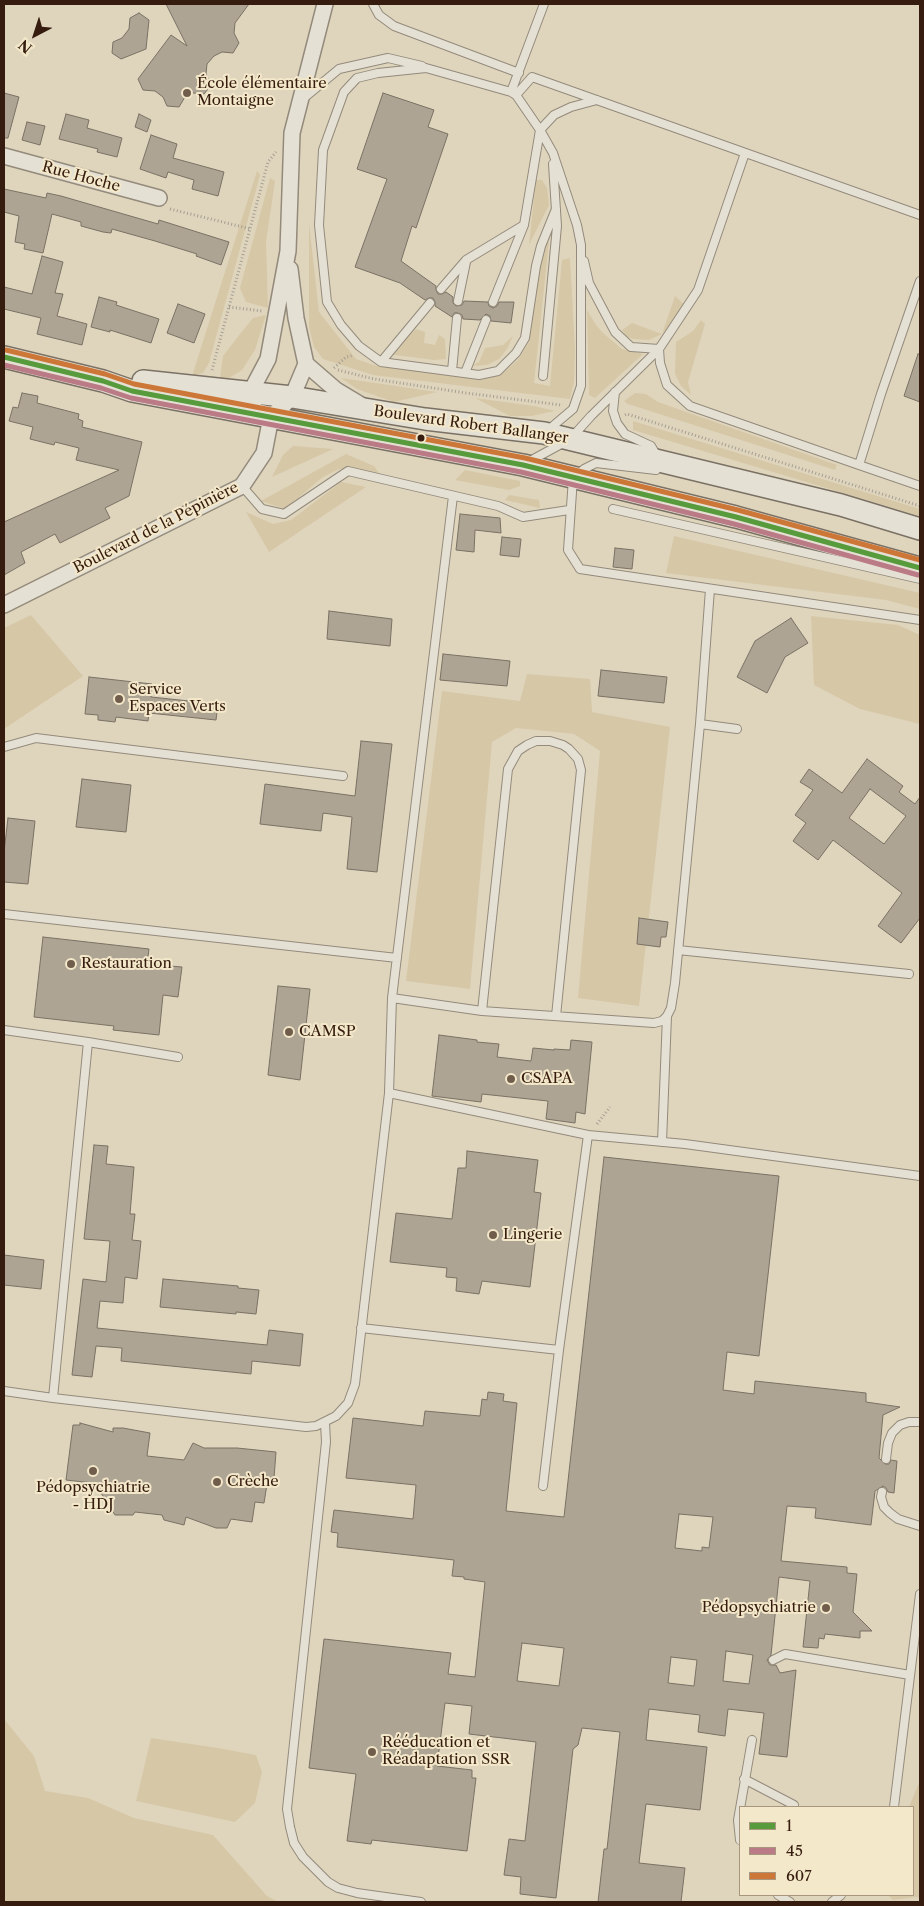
<!DOCTYPE html>
<meta charset="utf-8">
<style>
body{margin:0}
#map{position:relative;width:924px;height:1906px;overflow:hidden;background:#dfd5bd;font-family:"Libre Caslon Text",serif}
canvas{display:block}
.frame{position:absolute;inset:0;border:5px solid #351c0e;pointer-events:none}
.legend{position:absolute;left:739px;top:1806px;width:175px;height:90px;box-sizing:border-box;background:#f4e8ca;border:1px solid #a8967f;margin:0;padding:6px 9px;list-style:none;font-size:15px;color:#351c0e}
.legend li{display:flex;align-items:center;gap:10px;height:25px}
.legend b{width:25px;border:1px solid #a8967f}
.north{position:absolute;left:10px;top:10px;width:50px;height:50px;-webkit-text-stroke:4px #f4e8ca;paint-order:stroke;rotate:220deg;font-size:14px;font-weight:700;line-height:20px;text-align:center;color:#351c0e}
.north::after{content:'';display:block;margin:auto;width:18px;height:22px;background:#351c0e;clip-path:polygon(50% 0,100% 100%,50% 72%,0 100%)}
</style>
<div id="map">
<canvas width="924" height="1906"></canvas>
<div class="frame"></div>
<ul class="legend">
<li><b style="height:6px;background:#579b3c"></b>1</li>
<li><b style="height:6px;background:#ba7b86"></b>45</li>
<li><b style="height:6px;background:#cc7738"></b>607</li>
</ul>
<div class="north">N</div>
</div>
<script>
const ctx = document.querySelector('canvas').getContext('2d');
ctx.lineJoin = 'round';
function fill(path, color) { ctx.fillStyle = color; ctx.fill(path, 'evenodd'); }
const poly = rows => new Path2D(rows.map(r => 'M' + r).join(''));
function stroke(path, color, width, dash) { ctx.strokeStyle = color; ctx.lineWidth = width; ctx.lineCap = dash ? 'butt' : 'round'; ctx.setLineDash(dash || []); ctx.stroke(path); }
function drawText(font, color, halo, rows, align = 'center') {
  ctx.font = font + ' "Libre Caslon Text",serif'; ctx.lineWidth = 4; ctx.setLineDash([]); ctx.textBaseline = 'middle'; ctx.strokeStyle = halo; ctx.fillStyle = color; for (const [text, x, y, turn = 0] of rows) {
    ctx.save(); ctx.translate(x, y); ctx.rotate((+turn || 0) * Math.PI / 180); ctx.textAlign = isNaN(turn) ? turn : align; if (halo) ctx.strokeText(text, 0, 0); ctx.fillText(text, 0, 0); ctx.restore();
  }
}
const green = poly([
 [257,171,260,175,209,363,203,373,192,376],
 [270,178,275,181,266,242,268,308,246,302,240,288],
 [536,180,542,180,547,188,549,205,529,245],
 [309,223,319,312,356,359,377,366,481,379,502,374,518,360,529,342,536,266,539,254,549,241,534,383,550,386,562,260,570,258,575,350,574,382,570,399,373,375,323,359,314,347,309,327],
 [675,296,687,307,662,334,649,340,633,339,626,336,622,330,632,323,662,334],
 [587,310,596,325,603,333,622,349,643,354,595,398,589,395],
 [266,315,255,350,242,370,229,378,220,378,223,356,240,334,253,318],
 [701,320,705,324,688,382,691,395,681,386,675,374,676,342,693,331],
 [416,329,425,332,424,343,435,345,439,335,445,339,446,359,434,360,387,354,401,344],
 [513,336,507,349,499,359,487,365,472,366,479,362,485,348,503,345],
 [341,378,437,392,394,402,357,389],
 [635,393,646,394,658,402,837,465,835,470,628,404,624,401],
 [475,398,534,406,555,411,531,416,510,416],
 [633,421,920,509,920,516,633,430],
 [293,446,333,449,272,477,283,455],
 [346,454,374,466,379,473,339,469,323,477,285,509,261,501],
 [465,470,520,481,520,486,509,490,455,480],
 [341,482,366,487,269,552,246,512,273,524,291,520],
 [509,495,539,500,540,508,505,500],
 [674,536,920,593,920,609,886,600,666,573],
 [31,615,83,676,4,729,4,628],
 [811,616,898,625,920,635,920,724,860,709,814,685],
 [527,674,590,679,592,712,670,727,639,1006,578,998,600,751,574,734,516,728,492,742,470,989,406,981,442,691,520,701],
 [4,1719,34,1756,45,1791,88,1798,134,1818,213,1835,267,1896,278,1902,4,1902],
 [151,1738,218,1748,256,1755,262,1772,255,1803,235,1822,136,1801],
 [920,1784,920,1898,916,1897,893,1900,888,1895,913,1895,913,1807,909,1807,918,1785]
]);
const building = poly([
 [166,4,249,4,235,23,234,33,239,43,233,53,222,52,214,56,207,64,206,74,211,85,204,94,193,93,185,97,179,107,167,106,163,97,155,91,143,90,138,79,171,35,187,46,166,4],
 [139,13,149,20,146,49,121,59,112,53,113,42,122,38,129,29,130,18,139,13],
 [4,93,19,97,8,138,4,138,4,93],
 [383,93,434,110,428,127,448,134,416,228,412,226,401,261,436,286,436,290,438,294,442,294,446,292,453,297,453,303,456,306,462,305,464,301,488,302,489,306,493,308,497,306,499,302,514,302,511,323,491,321,490,316,486,314,480,320,463,319,462,315,458,313,454,313,452,317,435,306,435,302,433,298,429,298,425,300,400,283,355,267,387,179,357,169,383,93],
 [66,114,89,120,87,128,122,138,117,157,97,152,98,149,59,139,66,114],
 [139,114,151,120,147,132,135,127,139,114],
 [27,122,45,126,40,145,22,140,27,122],
 [151,135,177,144,173,158,224,172,218,196,192,189,194,180,168,172,166,178,140,169,151,135],
 [4,189,46,198,47,193,61,196,158,224,159,220,229,242,221,265,196,256,197,254,155,241,112,229,111,233,103,232,81,226,81,222,52,214,43,253,24,249,25,244,15,242,19,216,4,212,4,189],
 [42,256,63,262,55,293,63,294,57,316,87,324,82,345,37,334,41,318,4,309,4,287,32,294,42,256],
 [99,297,117,302,116,305,159,319,151,343,110,330,110,332,91,327,99,297],
 [178,304,205,314,194,343,167,333,178,304],
 [918,354,920,354,920,402,904,396,918,354],
 [22,393,38,396,37,403,79,414,78,419,83,421,82,427,142,442,129,496,105,508,110,518,60,543,55,534,21,552,25,563,4,575,4,522,119,470,76,460,79,448,55,442,54,445,30,439,33,427,9,421,13,407,18,408,22,393],
 [460,514,500,518,501,533,475,530,474,552,456,550,460,514],
 [502,537,521,539,519,557,500,555,502,537],
 [615,548,634,550,632,569,613,567,615,548],
 [329,611,392,619,390,646,327,639,329,611],
 [791,618,808,643,785,657,767,693,737,677,755,641,791,618],
 [443,654,510,661,507,686,440,680,443,654],
 [601,670,667,677,664,703,598,696,601,670],
 [89,677,152,684,151,697,218,704,216,720,149,713,148,721,116,717,115,722,98,720,98,715,85,714,89,677],
 [361,741,392,744,377,872,347,869,352,817,323,813,321,831,260,824,265,784,355,796,361,741],
 [867,759,903,786,899,792,915,804,920,797,920,918,901,943,878,926,902,893,833,840,818,860,793,841,806,823,795,815,813,790,800,782,809,769,842,793,867,759],
 [870,789,906,816,884,844,849,818,870,789],
 [82,779,131,785,126,832,76,827,82,779],
 [8,818,35,821,28,884,4,882,4,852,8,818],
 [639,918,668,922,666,937,661,937,660,947,637,944,639,918],
 [43,937,149,949,147,964,182,967,178,997,163,995,159,1035,113,1030,114,1026,34,1017,43,937],
 [278,986,310,989,300,1080,268,1075,278,986],
 [439,1035,477,1040,477,1042,499,1044,497,1057,531,1061,533,1048,554,1050,554,1049,570,1050,571,1040,592,1042,585,1114,576,1112,575,1123,546,1119,548,1101,482,1094,481,1102,432,1096,439,1035],
 [94,1145,108,1146,106,1164,134,1167,130,1214,135,1214,132,1240,141,1241,137,1279,125,1277,123,1303,100,1301,97,1328,267,1345,269,1330,303,1334,300,1366,252,1361,251,1374,121,1361,122,1348,96,1346,92,1377,72,1375,83,1279,106,1282,110,1241,84,1239,94,1145],
 [467,1151,538,1160,534,1192,541,1193,530,1287,482,1281,479,1294,456,1291,457,1278,446,1277,447,1268,390,1262,396,1213,452,1219,458,1168,466,1168,467,1151],
 [604,1157,779,1176,759,1356,727,1352,723,1390,754,1394,755,1381,866,1393,866,1402,900,1407,883,1415,879,1458,885,1464,889,1464,891,1460,897,1461,894,1493,888,1492,886,1488,883,1486,875,1491,871,1525,815,1518,816,1508,787,1506,781,1561,847,1567,847,1573,857,1574,853,1612,872,1631,860,1631,860,1638,825,1634,824,1639,819,1638,818,1648,803,1647,810,1581,779,1577,771,1655,767,1660,770,1665,776,1665,780,1673,796,1670,787,1757,759,1754,764,1713,728,1709,725,1736,698,1732,700,1715,649,1709,646,1740,707,1747,700,1810,646,1804,639,1863,685,1868,681,1902,598,1902,604,1849,607,1849,620,1732,582,1728,578,1745,573,1749,556,1898,520,1894,521,1877,504,1875,509,1839,525,1841,536,1742,469,1734,472,1706,445,1703,437,1766,472,1770,472,1778,476,1778,467,1851,372,1840,371,1844,347,1841,356,1774,309,1768,324,1639,451,1653,448,1674,475,1677,485,1582,464,1579,464,1577,452,1576,454,1560,337,1547,338,1533,331,1532,334,1510,413,1519,416,1485,346,1478,353,1418,423,1426,425,1411,480,1416,482,1399,487,1400,488,1392,504,1394,503,1401,517,1403,506,1511,564,1517,604,1157],
 [679,1514,713,1517,709,1548,702,1547,702,1551,675,1548,679,1514],
 [522,1643,564,1648,559,1686,517,1681,522,1643],
 [726,1651,753,1655,749,1684,723,1681,726,1651],
 [671,1657,697,1660,694,1686,668,1683,671,1657],
 [4,1255,44,1260,41,1289,4,1285,4,1255],
 [163,1279,238,1286,238,1288,259,1290,256,1314,236,1312,236,1314,160,1307,163,1279],
 [80,1423,113,1432,113,1428,123,1428,150,1433,147,1456,184,1460,193,1443,204,1448,237,1448,276,1452,274,1478,268,1478,264,1503,255,1502,252,1522,231,1519,227,1528,216,1528,186,1517,184,1525,164,1520,162,1515,135,1512,133,1515,115,1515,94,1482,93,1483,66,1480,73,1425,80,1425,80,1423]
]);
const path = poly([
 [170,209,251,229],
 [229,307,262,311],
 [334,368,346,357,354,355],
 [212,370,268,162,276,152],
 [338,370,374,379,466,393,561,405],
 [625,415,627,414,920,506],
 [597,1124,610,1107]
]);
const service = poly([
 [373,4,379,15,394,26,519,73],
 [511,92,544,4],
 [516,95,532,77,920,215],
 [304,98,339,69,388,58,422,66],
 [584,261,589,283,615,332,631,347,659,349,660,363,667,385,690,406,859,465,881,394,920,281],
 [441,289,466,260,524,225,540,130,554,115,571,107,597,100],
 [458,301,466,262],
 [493,302,524,225],
 [381,362,430,303],
 [452,371,457,318],
 [465,373,486,320],
 [543,376,557,226,553,164],
 [615,392,613,411,617,423,625,434,651,446,657,456],
 [547,431,573,409,581,386,581,245,577,225,553,153,540,130,516,95,511,92,426,68,378,73,357,78,344,92,323,150,319,225,327,302,341,325,359,346,381,362,479,375,498,371,516,353,525,338,536,266,541,246,556,209],
 [573,436,591,416,659,349,698,290,745,153],
 [530,461,563,443],
 [859,465,920,486],
 [656,470,596,463,584,469,573,478,568,550,580,569,920,620],
 [242,486,262,509,284,514,348,471,498,506,523,517,569,510],
 [613,509,920,579],
 [700,724,737,729],
 [4,747,36,738,343,776],
 [4,914,397,958],
 [678,950,909,974],
 [392,998,453,496],
 [482,1011,508,769,518,751,527,745,536,741,550,741,563,745,569,749,578,759,581,770,556,1016],
 [4,1030,88,1042],
 [389,1093,392,998,482,1011,654,1023,662,1021,667,1016,671,1008,675,983,700,724,710,589],
 [588,1135,685,1144,920,1176],
 [662,1142,667,1016],
 [361,1328,559,1350],
 [4,1391,53,1398,306,1427,316,1426,336,1416,348,1403,355,1384,389,1093,588,1135,559,1350,543,1486],
 [53,1398,88,1042,178,1057],
 [325,1423,326,1442,287,1809,290,1827,294,1843,303,1857,328,1882,338,1888,357,1893,421,1902],
 [886,1459,888,1443,892,1433,900,1425,909,1422,920,1422],
 [882,1492,881,1497,884,1507,890,1513,898,1519,920,1526],
 [773,1660,785,1654,910,1675],
 [744,1779,794,1805],
 [894,1807,920,1594],
 [740,1840,738,1820,752,1740],
 [778,1895,790,1902],
 [832,1902,841,1895]
]);
const minor = poly([
 [4,156,159,198],
 [306,364,336,390,361,405],
 [256,399,250,393,268,359,288,251,292,133,325,4],
 [271,417,292,397,306,364,296,318,290,269],
 [4,605,242,486,264,453,271,417]
]);
const secondary = poly([
 [4,357,103,381,132,391,523,465,736,517,920,568],
 [143,381,292,397,425,419,544,433,841,505,920,529]
]);
const bus1 = poly([
 [4,357,103,381,132,391,523,465,736,517,920,568]
]);
const bus2 = poly([
 [4,365,101,388,131,398,521,472,734,524,918,575]
]);
const bus3 = poly([
 [6,350,105,374,134,384,525,458,738,510,920,560]
]);
const markers = [
 [187,93,5,"#705d4b"],
 [421,438,4.5,"#351c0e"],
 [119,699,5,"#705d4b"],
 [71,964,5,"#705d4b"],
 [289,1032,5,"#705d4b"],
 [511,1079,5,"#705d4b"],
 [493,1235,5,"#705d4b"],
 [93,1471,5,"#705d4b"],
 [217,1482,5,"#705d4b"],
 [826,1608,5,"#705d4b"],
 [372,1752,5,"#705d4b"]
];
const poiNames = [
 ["École élémentaire",197,84],
 ["Montaigne",197,101],
 ["Service",129,690],
 ["Espaces Verts",129,707],
 ["Restauration",81,964],
 ["CAMSP",299,1032],
 ["CSAPA",521,1079],
 ["Lingerie",503,1235],
 ["Crèche",227,1482],
 ["Pédopsychiatrie",93,1488,"center"],
 ["- HDJ",93,1505,"center"],
 ["Pédopsychiatrie",816,1608,"right"],
 ["Rééducation et",382,1743],
 ["Réadaptation SSR",382,1760]
];
const streetNames = [
 ["Rue Hoche",81,177,15],
 ["Boulevard Robert Ballanger",471,425,8],
 ["Boulevard de la Pépinière",156,528,-27]
];
fill(green, '#d6c7a6');
fill(building, '#ada494');
stroke(building, '#7a7164', 1);
stroke(service, '#938a7b', 10);
stroke(minor, '#938a7b', 18);
stroke(secondary, '#7a7164', 24);
stroke(path, '#a59e93', 3, [1, 2.5]);
stroke(service, '#e5e0d4', 8);
stroke(minor, '#e5e0d4', 15);
stroke(secondary, '#e5e0d4', 21);
stroke(bus1, '#579b3c', 5);
stroke(bus2, '#ba7b86', 5);
stroke(bus3, '#cc7738', 5);
for (const [x, y, r, color] of markers) { const dot = new Path2D(); dot.arc(x, y, r, 0, 2 * Math.PI); ctx.fillStyle = color; ctx.fill(dot); stroke(dot, '#f4e8ca', 2); }
drawText('15px', '#351c0e', '#f4e8ca', poiNames, 'left');
drawText('15px', '#351c0e', '#f4e8ca', streetNames);
</script>
